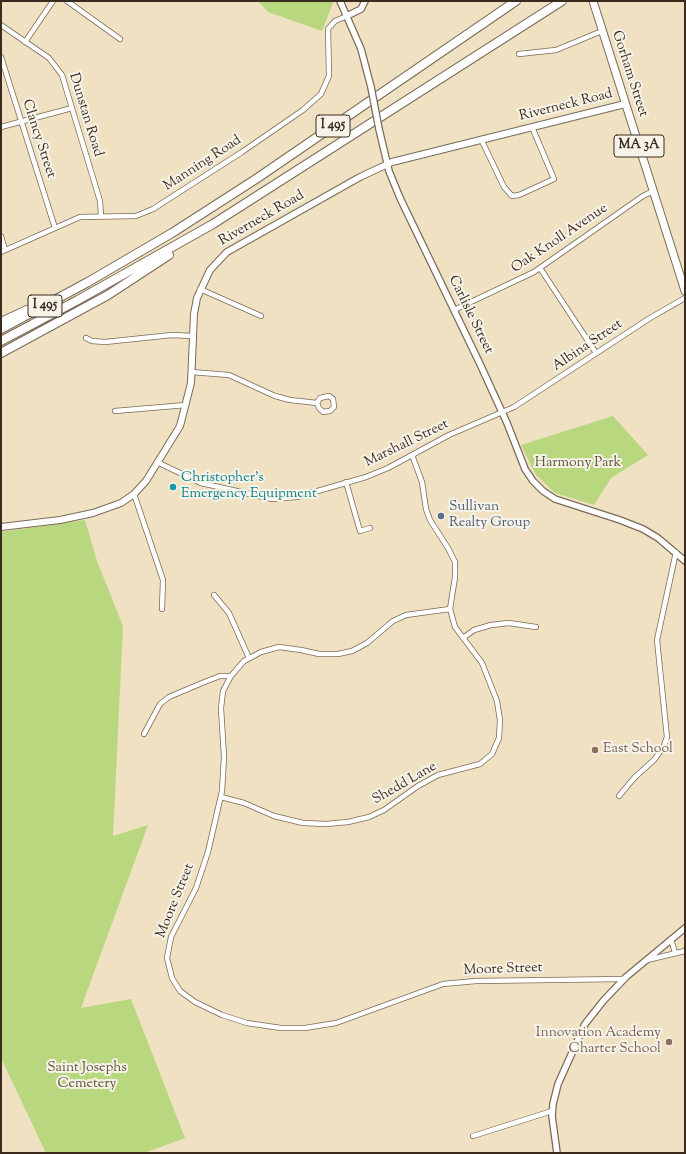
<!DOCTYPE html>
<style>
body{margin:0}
#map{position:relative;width:686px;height:1154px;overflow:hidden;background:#efe1c1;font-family:"Sorts Mill Goudy",serif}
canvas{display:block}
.frame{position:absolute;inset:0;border:2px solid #3b2a1e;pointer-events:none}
</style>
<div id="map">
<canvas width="686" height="1154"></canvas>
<div class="frame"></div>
</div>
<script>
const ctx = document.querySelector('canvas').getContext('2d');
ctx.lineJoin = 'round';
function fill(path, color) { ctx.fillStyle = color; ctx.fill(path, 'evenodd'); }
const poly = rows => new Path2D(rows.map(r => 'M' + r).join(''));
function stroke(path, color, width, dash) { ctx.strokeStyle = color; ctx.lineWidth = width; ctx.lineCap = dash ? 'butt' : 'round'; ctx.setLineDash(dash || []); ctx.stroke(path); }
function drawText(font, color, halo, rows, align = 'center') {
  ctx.font = font + ' "Sorts Mill Goudy",serif'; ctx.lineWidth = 4; ctx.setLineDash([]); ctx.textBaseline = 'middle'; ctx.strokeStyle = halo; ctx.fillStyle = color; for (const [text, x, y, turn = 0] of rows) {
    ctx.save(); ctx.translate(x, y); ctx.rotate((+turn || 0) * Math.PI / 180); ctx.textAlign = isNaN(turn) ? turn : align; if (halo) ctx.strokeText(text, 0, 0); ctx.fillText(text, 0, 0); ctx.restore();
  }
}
const green = poly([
 [258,1,332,1,333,3,322,31,268,12],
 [613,416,648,455,611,478,594,505,555,493,536,475,521,445],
 [85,520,97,561,123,626,113,836,148,825,81,1008,131,999,185,1138,144,1153,46,1153,1,1058,1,532]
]);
const minor = poly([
 [67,1,120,39],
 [1,25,49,58,62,75,100,201,101,216],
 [25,42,53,1],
 [519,54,556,50,602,31],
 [1,57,55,228],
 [1,127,72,108],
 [481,139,504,187,512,196,519,195,554,179,532,127],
 [1,236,5,250],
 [1,252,80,217,136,216,153,209,242,152,303,110,321,94,329,76,328,29,335,21,347,16],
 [540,268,596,353],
 [200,289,261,316],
 [454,310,534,272,643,196,653,191],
 [86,338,92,341,105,342,172,335,193,336],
 [191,372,229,375,275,396,290,400,317,403,320,398,329,396,333,399,334,407,330,411,323,412,319,408,317,403],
 [115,411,186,405],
 [159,463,201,483,272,499,297,497,366,477,388,468,449,435,514,407,650,318,685,298],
 [346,482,360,531,370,528],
 [134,494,163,580,162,609],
 [214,595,229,613,249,658],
 [450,609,406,615,393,621,367,643,352,651,338,654,319,654,301,650,279,647,261,652,244,661,231,676,223,691,221,708,224,757,222,791,208,852,196,888,171,937,167,958,172,978,180,991,195,1002,222,1015,247,1023,281,1028,305,1028,336,1023,443,984,476,981,624,979],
 [463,638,474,630,491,625,509,623,536,627],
 [144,734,160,704,169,697,202,683,220,676,231,676],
 [619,796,635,777,654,760,663,748,667,737,657,640,676,552],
 [221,797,244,803,274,816,303,823,326,824,348,822,369,817,384,810,418,786,438,775,480,764,492,754,499,738,500,720,497,701,482,663,455,627,450,609,455,577,455,562,448,548,430,520,426,509,422,482,412,455],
 [671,939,675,953],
 [647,960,685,951],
 [473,1136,552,1111]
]);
const tertiary = poly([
 [340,1,361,49,371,87],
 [347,16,361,9,365,1],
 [379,129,389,171,400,198,480,364,507,423,525,469,533,481,543,491,555,499,620,520,643,529,658,538,685,561],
 [557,1153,552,1116,553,1104,558,1084,585,1024,604,1000,626,977,685,928]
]);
const secondary = poly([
 [1,527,60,520,93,513,121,503,134,494,146,481,180,426,191,383,194,314,197,298,210,270,227,252,360,177,392,162,625,104]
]);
const primary = poly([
 [593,1,685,291]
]);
const motorway = poly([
 [1,322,27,310],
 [1,329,88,282,172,233,256,179,516,1],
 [1,341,78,300,213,224,562,1],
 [1,353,108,295,169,255]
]);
const tertiaryBridge = poly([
 [371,87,379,129]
]);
const markers = [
 [173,487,4,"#0f9aa8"],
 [441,516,4,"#5c6f8a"],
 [595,750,4,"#8d6e63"],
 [669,1042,4,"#8d6e63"]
];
const shields = [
 [333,126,34],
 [639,146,50],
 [45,306,34]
];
const shieldNames = [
 ["I 495",333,126],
 ["MA 3A",639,146],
 ["I 495",45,306]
];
const streetNames = [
 ["Gorham Street",629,74,72],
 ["Riverneck Road",566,106,-14],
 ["Dunstan Road",85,115,73],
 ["Clancy Street",38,139,72],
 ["Manning Road",203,164,-33],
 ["Riverneck Road",262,219,-30],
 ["Oak Knoll Avenue",560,239,-34],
 ["Carlisle Street",470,315,64],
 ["Albina Street",588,346,-34],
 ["Marshall Street",407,444,-26],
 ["Shedd Lane",405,784,-30],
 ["Moore Street",176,901,-68],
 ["Moore Street",503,970,-2]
];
const parkNames = [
 ["Harmony Park",578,464],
 ["Saint Josephs",87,1069],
 ["Cemetery",87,1085]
];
const cultureNames = [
 ["Christopher's",181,479],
 ["Emergency Equipment",181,495]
];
const serviceNames = [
 ["Sullivan",449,508],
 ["Realty Group",449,524]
];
const educationNames = [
 ["East School",603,750],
 ["Innovation Academy",661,1034,"right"],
 ["Charter School",661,1050,"right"]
];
fill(green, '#b9d77e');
stroke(minor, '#7a6a57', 6);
stroke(tertiary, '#7a6a57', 8);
stroke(secondary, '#7a6a57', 8);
stroke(primary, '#7a6a57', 9);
stroke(motorway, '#7a6a57', 10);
stroke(minor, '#fff', 4.5);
stroke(tertiary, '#fff', 5.5);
stroke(secondary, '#fff', 6);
stroke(primary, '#fff', 7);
stroke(motorway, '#fff', 8);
stroke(tertiaryBridge, '#7a6a57', 8, []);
stroke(tertiaryBridge, '#fff', 5.5);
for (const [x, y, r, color] of markers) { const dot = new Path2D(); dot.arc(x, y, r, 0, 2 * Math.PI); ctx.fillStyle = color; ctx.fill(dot); stroke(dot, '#f7f3e8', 1.5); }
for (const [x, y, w] of shields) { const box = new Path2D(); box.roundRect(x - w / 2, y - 11, w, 22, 3); ctx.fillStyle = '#f7f3e8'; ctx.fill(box); stroke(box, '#3b2a1e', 1); }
drawText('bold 13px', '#3b2a1e', null, shieldNames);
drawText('14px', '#3b2a1e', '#f7f3e8', streetNames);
drawText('14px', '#5a5536', '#f7f3e8', parkNames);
drawText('14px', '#0d838f', '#f7f3e8', cultureNames, 'left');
drawText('14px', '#4e5e75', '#f7f3e8', serviceNames, 'left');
drawText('14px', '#785e54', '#f7f3e8', educationNames, 'left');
</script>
